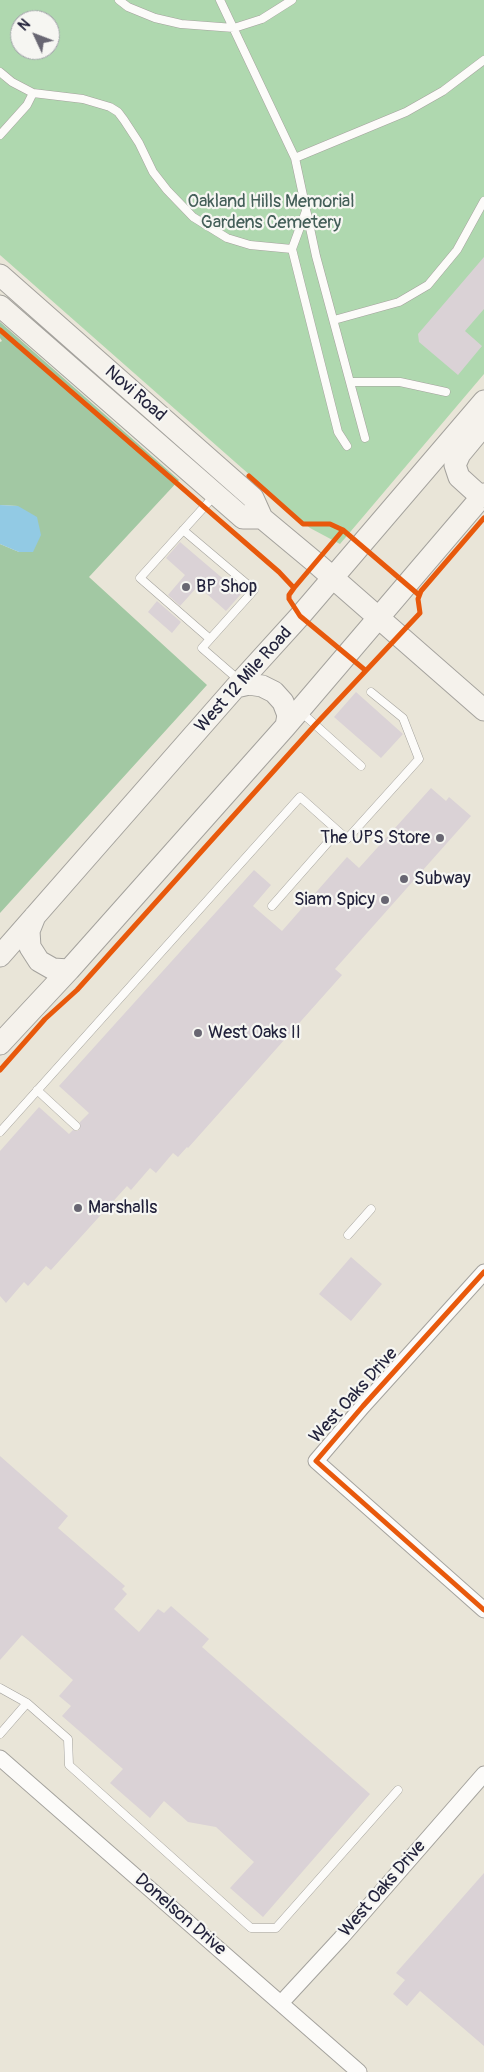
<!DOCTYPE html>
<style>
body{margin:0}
#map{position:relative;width:484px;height:2072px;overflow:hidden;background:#e9e5d8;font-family:Pangolin,sans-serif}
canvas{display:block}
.north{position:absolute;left:10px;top:10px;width:50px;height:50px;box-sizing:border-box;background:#f6f6f2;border:1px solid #a1a1a9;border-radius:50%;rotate:313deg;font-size:14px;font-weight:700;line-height:20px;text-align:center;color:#22223b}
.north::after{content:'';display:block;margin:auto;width:18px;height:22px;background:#686672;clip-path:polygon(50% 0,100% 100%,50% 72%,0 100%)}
</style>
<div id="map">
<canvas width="484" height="2072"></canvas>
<div class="north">N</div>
</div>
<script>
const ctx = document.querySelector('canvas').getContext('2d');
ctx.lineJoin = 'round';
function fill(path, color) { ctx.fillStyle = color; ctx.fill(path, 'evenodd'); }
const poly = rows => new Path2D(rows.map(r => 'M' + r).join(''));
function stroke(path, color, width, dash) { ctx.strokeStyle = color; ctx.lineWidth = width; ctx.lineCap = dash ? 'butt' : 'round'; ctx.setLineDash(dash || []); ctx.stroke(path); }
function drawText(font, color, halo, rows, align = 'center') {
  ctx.font = font + ' Pangolin,sans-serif'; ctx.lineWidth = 4.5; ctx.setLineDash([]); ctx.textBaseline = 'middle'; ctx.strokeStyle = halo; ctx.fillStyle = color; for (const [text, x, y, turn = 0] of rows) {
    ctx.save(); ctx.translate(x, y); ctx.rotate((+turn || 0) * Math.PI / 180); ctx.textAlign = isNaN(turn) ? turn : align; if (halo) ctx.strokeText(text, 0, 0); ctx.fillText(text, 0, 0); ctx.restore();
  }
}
const green = poly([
 [0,0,484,0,484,374,340,544,310,528,0,255],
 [20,20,50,20,50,50,20,50]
]);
const forest = poly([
 [0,322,179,480,89,577,207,685,0,913,0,544,19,552,18,506,0,505,0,342,2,341,0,338]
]);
const water = poly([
 [0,505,18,506,37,517,41,535,33,552,19,552,0,544]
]);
const building = poly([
 [484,257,484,309,465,331,482,346,458,375,419,342,418,334],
 [180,542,241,594,226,611,198,586,180,606,168,595,185,575,166,558],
 [157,601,181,622,172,633,148,612],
 [356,692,403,734,381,758,334,717],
 [431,788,446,801,449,797,471,816,335,969,342,975,188,1148,187,1147,178,1157,173,1153,156,1173,150,1168,131,1190,127,1186,51,1270,46,1266,28,1286,24,1282,6,1303,0,1296,0,1151,39,1107,69,1134,73,1130,77,1131,80,1129,80,1122,89,1113,59,1086,254,870,271,885,253,906,282,931,347,857,359,868],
 [351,1257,382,1284,351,1321,319,1294],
 [0,1456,68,1516,58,1528,125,1586,122,1589,127,1594,114,1609,139,1632,158,1609,164,1613,171,1606,209,1639,202,1647,370,1794,263,1917,230,1888,254,1862,216,1827,188,1822,164,1801,150,1818,110,1783,123,1769,62,1716,71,1706,59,1696,73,1680,22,1635,0,1660],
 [484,1873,484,2046,420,1991,407,2006,393,1994,405,1980,396,1973]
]);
const service = poly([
 [119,0,128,7,155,18,181,24,234,28,262,19,292,0],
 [220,0,295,158,316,256,365,438],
 [0,72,12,82,33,93,83,99,110,107,118,112,124,120,139,143,153,172,167,190,193,217,227,238,250,245,292,249],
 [0,135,27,105,33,93],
 [295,158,406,112,443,91,484,60],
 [306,211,292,249,338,432,347,446],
 [334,320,399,302,428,285,457,250,484,201],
 [350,382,400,382,446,392],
 [183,530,254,590,202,648,240,681],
 [210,639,140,578,214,496],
 [301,712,361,766],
 [272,906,338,831],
 [37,1090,76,1126],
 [0,1132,300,797,347,839,419,759,403,718,371,692],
 [348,1235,371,1209],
 [0,1688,27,1703,68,1739,69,1765,251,1928,276,1928,398,1790],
 [0,1734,27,1703]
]);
const minor = poly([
 [484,1272,363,1406,316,1461,484,1610],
 [0,1758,359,2072],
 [281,2003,341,1938,484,1774]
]);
const secondary = poly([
 [0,275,253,498,262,518,316,563,484,710],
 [0,306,243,518,262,518],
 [481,497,459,477,455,465,460,454,484,425],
 [236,687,249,684,262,686,274,692,283,702,288,715,286,726],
 [35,916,29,931,30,947,39,961,53,969,69,970],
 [0,956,241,681,300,616,484,401],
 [0,1044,69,970,286,726,484,494]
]);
const cycleway = poly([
 [0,330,279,572,294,588,289,595,289,599,300,616,365,670],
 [249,476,303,524,330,524,343,530],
 [294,588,343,530,419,595],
 [0,1070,45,1019,77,990,315,725,420,613,418,599,421,591,484,518],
 [484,1272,363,1406,316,1461,484,1610]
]);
const markers = [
 [186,587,5,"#686672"],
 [440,838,5,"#686672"],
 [404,879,5,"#686672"],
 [385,900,5,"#686672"],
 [198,1033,5,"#686672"],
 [78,1208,5,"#686672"]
];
const parkNames = [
 ["Oakland Hills Memorial",271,202],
 ["Gardens Cemetery",271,223]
];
const streetNames = [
 ["Novi Road",135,394,41],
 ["West 12 Mile Road",244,680,-48],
 ["West Oaks Drive",354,1396,-48],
 ["West Oaks Drive",383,1889,-49],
 ["Donelson Drive",180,1915,41]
];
const poiNames = [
 ["BP Shop",196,587],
 ["The UPS Store",430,838,"right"],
 ["Subway",414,879],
 ["Siam Spicy",375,900,"right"],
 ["West Oaks II",208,1033],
 ["Marshalls",88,1208]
];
fill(green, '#afd8af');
fill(forest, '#a2c8a3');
fill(water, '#92cae4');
fill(building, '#dad2d6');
stroke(service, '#a4a29d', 9);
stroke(minor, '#a4a29d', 17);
stroke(secondary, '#a4a29d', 23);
stroke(service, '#fcfbf9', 8);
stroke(minor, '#fcfbf9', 15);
stroke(secondary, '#f5f2ec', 21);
stroke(cycleway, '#e8590c', 5);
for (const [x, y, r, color] of markers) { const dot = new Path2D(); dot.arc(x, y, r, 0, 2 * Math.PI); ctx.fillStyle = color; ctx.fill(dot); stroke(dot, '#f6f6f2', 2); }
drawText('18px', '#435e58', '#f6f6f2', parkNames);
drawText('18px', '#22223b', '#f6f6f2', streetNames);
drawText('18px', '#22223b', '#f6f6f2', poiNames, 'left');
</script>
